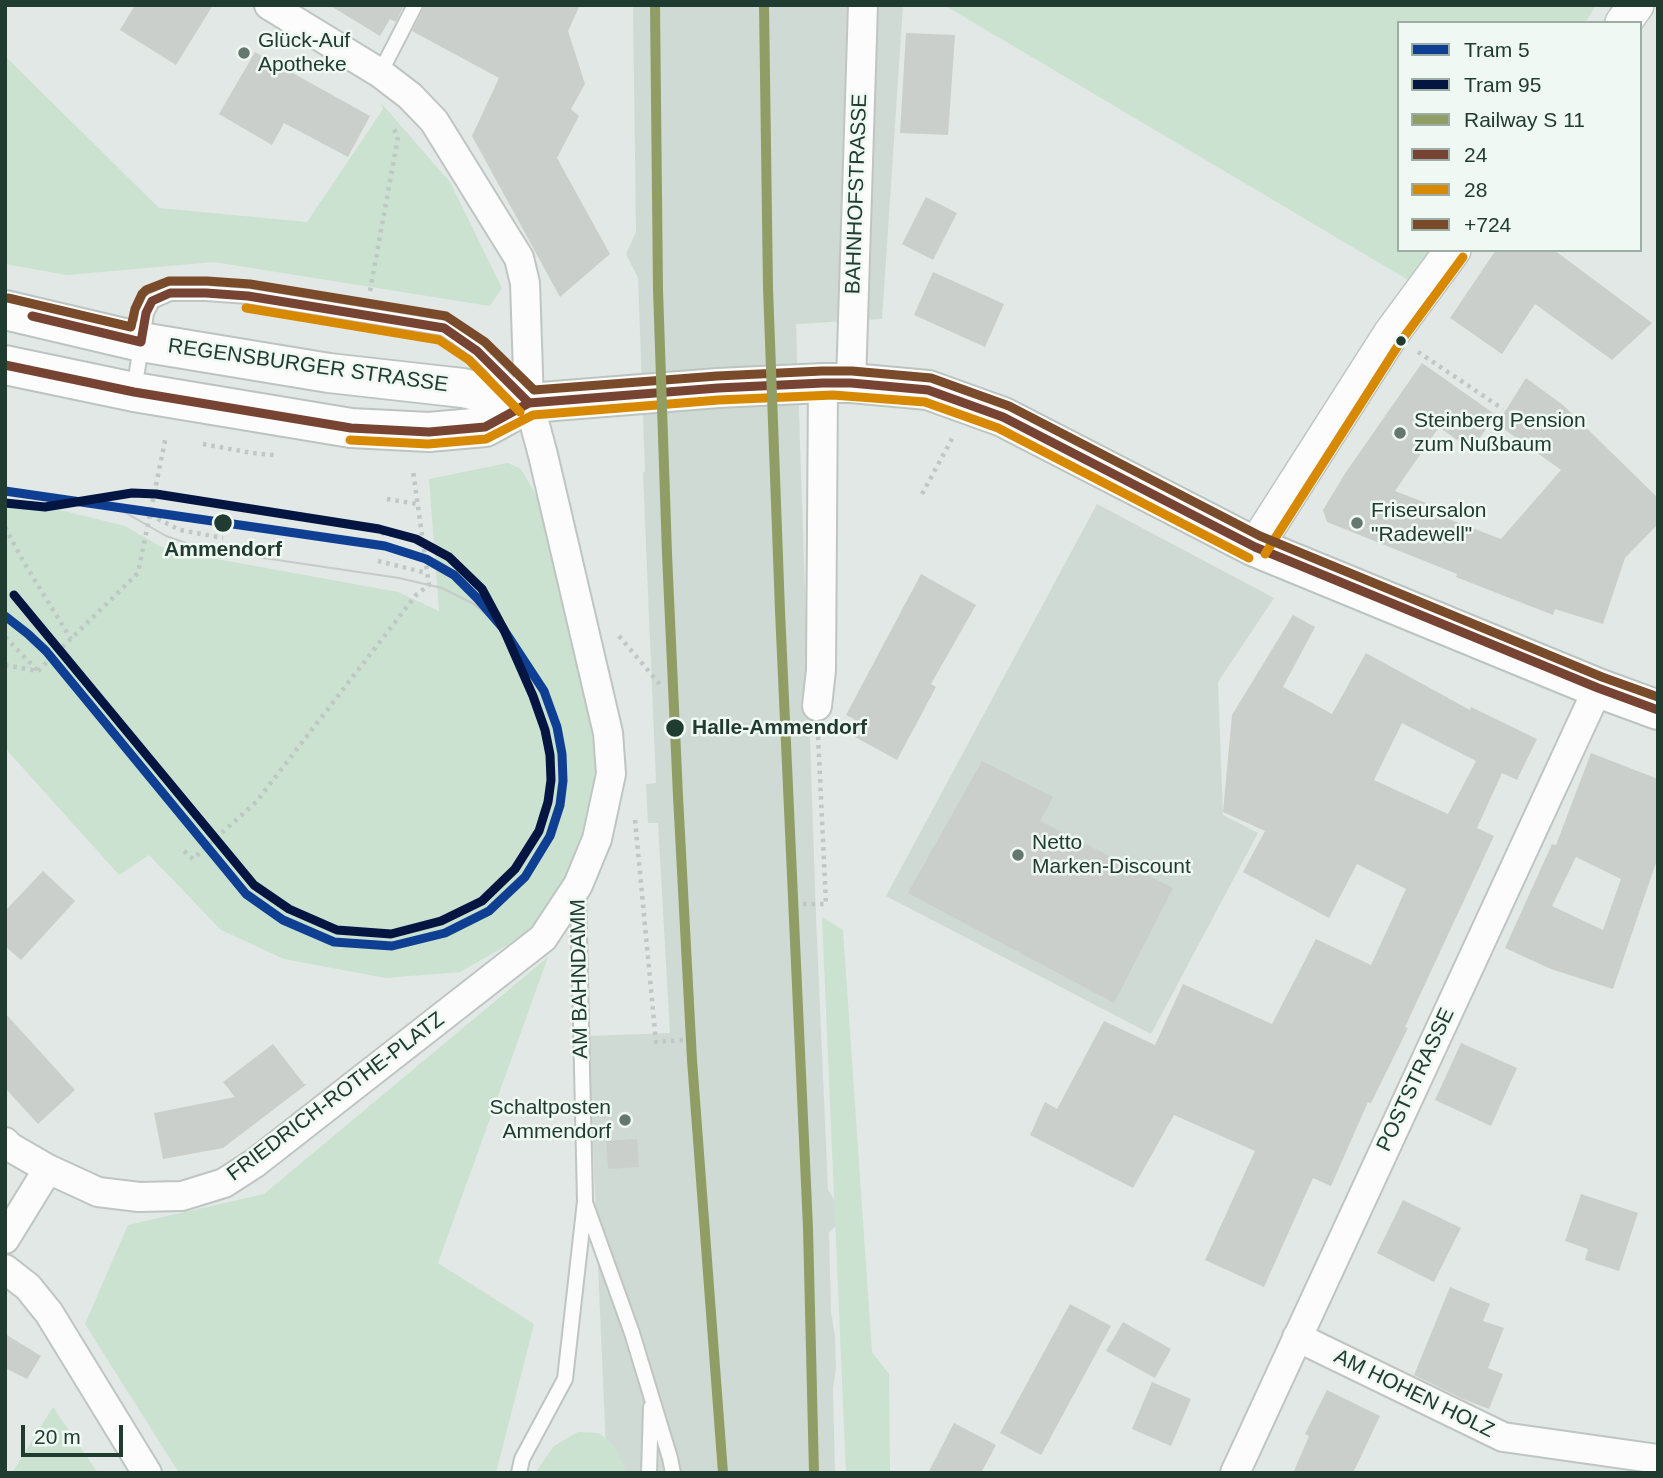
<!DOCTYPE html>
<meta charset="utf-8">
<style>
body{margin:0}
#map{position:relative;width:1663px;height:1478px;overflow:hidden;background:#e2e8e5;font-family:Helvetica,sans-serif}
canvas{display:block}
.frame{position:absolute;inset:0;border:7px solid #203c31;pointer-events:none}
.legend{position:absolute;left:1397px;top:21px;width:245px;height:231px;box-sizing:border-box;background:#f0f8f3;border:2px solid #9dada5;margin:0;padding:9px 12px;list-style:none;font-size:21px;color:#203c31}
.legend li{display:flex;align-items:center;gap:14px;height:35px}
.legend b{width:35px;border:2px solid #9dada5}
.scale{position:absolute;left:21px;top:1425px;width:102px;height:32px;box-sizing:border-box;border:4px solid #203c31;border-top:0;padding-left:9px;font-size:21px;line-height:24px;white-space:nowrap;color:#203c31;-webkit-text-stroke:5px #f0f8f3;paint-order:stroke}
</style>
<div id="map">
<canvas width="1663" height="1478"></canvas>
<div class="frame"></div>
<ul class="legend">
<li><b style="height:9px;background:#0f3f93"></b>Tram 5</li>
<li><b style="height:9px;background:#051541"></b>Tram 95</li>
<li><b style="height:9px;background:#909e66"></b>Railway S 11</li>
<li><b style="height:9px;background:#774332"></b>24</li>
<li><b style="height:9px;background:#d88902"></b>28</li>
<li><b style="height:9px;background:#7a4b2a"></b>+724</li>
</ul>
<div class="scale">20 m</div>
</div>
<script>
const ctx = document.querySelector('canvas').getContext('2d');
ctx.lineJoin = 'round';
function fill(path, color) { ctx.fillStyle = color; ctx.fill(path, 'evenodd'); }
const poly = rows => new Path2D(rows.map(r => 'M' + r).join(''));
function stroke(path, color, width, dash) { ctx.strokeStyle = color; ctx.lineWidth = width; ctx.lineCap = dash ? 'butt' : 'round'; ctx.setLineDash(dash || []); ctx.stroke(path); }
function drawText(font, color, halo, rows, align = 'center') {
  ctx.font = font + ' Helvetica,sans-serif'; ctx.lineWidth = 5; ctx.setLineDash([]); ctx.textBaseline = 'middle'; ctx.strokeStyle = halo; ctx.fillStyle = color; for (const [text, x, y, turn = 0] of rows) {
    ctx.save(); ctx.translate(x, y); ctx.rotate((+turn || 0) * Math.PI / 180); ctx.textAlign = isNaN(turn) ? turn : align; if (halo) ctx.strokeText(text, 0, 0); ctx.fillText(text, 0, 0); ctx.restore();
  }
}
const built = poly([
 [633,5,903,5,882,319,796,324,816,917,828,1190,836,1202,837,1224,829,1233,831,1312,835,1336,836,1368,833,1388,835,1473,607,1473,588,1036,670,1033,658,823,648,823,646,784,656,783,643,473,645,471,638,278,626,254,636,232],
 [1097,504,1274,598,1218,682,1223,815,1258,833,1151,1034,886,896]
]);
const green = poly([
 [944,5,1596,5,1585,23,1399,23,1399,250,1443,250,1420,287],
 [5,56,159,208,307,222,383,109,381,103,450,182,502,288,490,306,214,262,67,275,5,264],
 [508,463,521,469,542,505,597,756,587,829,567,882,534,930,460,972,386,978,284,959,221,930,149,855,119,875,5,748,5,503,56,509,125,526,167,550,398,592,439,611,429,479],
 [822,917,843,930,872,1352,889,1374,890,1473,846,1473],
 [548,957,438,1263,534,1324,496,1473,179,1473,85,1324,128,1225,264,1194],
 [53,1407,98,1473,12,1473],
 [578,1432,599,1433,614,1445,625,1468,625,1473,535,1473,554,1446]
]);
const building = poly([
 [135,5,213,5,176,65,120,30],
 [329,5,404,5,396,22,390,19,380,36],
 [425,5,580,5,568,31,585,84,571,109,579,116,557,158,610,254,560,297,472,136,499,78,412,31],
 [906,33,955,35,948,135,900,133],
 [255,52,370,116,348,157,284,123,272,145,219,114],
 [926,197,957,213,933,260,902,244],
 [1496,250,1554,250,1652,323,1612,360,1535,304,1502,354,1450,318],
 [933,272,1004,304,985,347,914,315],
 [1422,363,1496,415,1471,450,1439,427,1395,491,1426,503,1424,508,1451,518,1451,520,1501,539,1561,470,1497,424,1526,378,1563,405,1658,498,1658,524,1625,558,1603,624,1555,609,1553,615,1456,577,1457,574,1327,522,1323,510,1346,472],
 [921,574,976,605,931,684,936,687,897,760,846,732,854,719,846,715],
 [1293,615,1315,627,1283,687,1332,714,1366,653,1470,710,1471,707,1537,739,1517,780,1502,773,1477,828,1494,836,1405,1027,1408,1028,1371,1103,1368,1102,1331,1186,1313,1178,1264,1287,1205,1260,1255,1151,1174,1115,1133,1188,1030,1135,1045,1102,1057,1109,1104,1021,1155,1045,1183,984,1272,1024,1316,939,1371,965,1406,889,1357,864,1329,918,1243,872,1265,831,1223,812,1232,715],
 [1402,723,1476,761,1448,814,1374,780],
 [1591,753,1658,779,1658,857,1613,989,1551,969,1505,948,1552,844,1556,845],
 [1576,857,1621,879,1603,930,1552,906],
 [982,761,1053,797,1040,821,1173,888,1114,1003,908,893],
 [43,871,75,901,21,960,5,946,5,911],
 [5,1013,75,1090,38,1124,5,1088],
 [1461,1043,1517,1068,1491,1126,1435,1100],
 [273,1044,304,1084,307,1084,223,1148,163,1159,154,1113,235,1097,223,1082],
 [637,1139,639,1167,608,1169,606,1141],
 [1581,1194,1638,1213,1619,1271,1585,1260,1588,1249,1565,1241],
 [1403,1200,1461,1228,1434,1282,1377,1253],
 [1450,1287,1490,1304,1483,1321,1504,1328,1488,1368,1503,1374,1489,1409,1463,1399,1414,1375],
 [1070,1304,1111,1326,1041,1455,1000,1433],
 [1123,1322,1171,1349,1155,1378,1106,1351],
 [5,1334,41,1356,27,1379,5,1368],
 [1152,1382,1191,1399,1171,1446,1132,1429],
 [1327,1390,1380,1416,1353,1473,1293,1473,1309,1436,1305,1434],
 [954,1423,996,1445,981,1473,928,1473]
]);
const path = poly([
 [370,291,398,137,392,125],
 [1418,352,1503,409],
 [203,444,252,453,274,455],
 [922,494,954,435],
 [387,499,417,504],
 [150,515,180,530,223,538],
 [5,527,23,561,71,639],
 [381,533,423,539],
 [378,561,427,573],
 [619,636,662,687],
 [5,637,38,671],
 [5,665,37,671],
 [38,671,138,573,166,436],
 [635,820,656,1042,683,1040],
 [184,851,193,859,256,802,416,595,429,585,413,471],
 [803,904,826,904,818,735]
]);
const service = poly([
 [378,77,415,5],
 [134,391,146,313,152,301,170,293,206,293,248,296,444,328,477,351,516,390],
 [586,1205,632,1333,670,1458,673,1473],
 [519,1473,522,1459,565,1379,585,1201,578,891],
 [649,1473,651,1407]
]);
const minor = poly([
 [851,383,863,5],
 [817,706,821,670,823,383],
 [5,1142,10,1147,48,1169,98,1192,139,1197,182,1196,224,1183,255,1163,543,938,578,885,597,839,611,774,608,733,543,455,529,403,525,283,519,258,434,121,410,96,380,73,269,5],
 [5,1239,48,1169],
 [5,1269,28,1287,49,1313,147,1473],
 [1297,1337,1503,1437,1658,1459],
 [1235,1473,1598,688]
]);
const tertiary = poly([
 [1623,23,1636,5],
 [1255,547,1391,334,1453,250]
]);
const secondary = poly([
 [5,310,141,342,329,373,463,388,529,403,718,388,823,383,851,383,928,390,1003,417,1255,547,1598,688,1658,710],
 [5,365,134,392,351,428,429,432,485,427,529,403]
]);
const tram = poly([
 [90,502,126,513,166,536,203,549,399,578,442,588,472,603,502,627]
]);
const bus1 = poly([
 [32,316,141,342,146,313,152,301,170,293,206,293,248,296,444,328,477,351,529,403],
 [5,365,134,392,351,428,429,432,485,427,529,403,718,388,823,383,851,383,928,390,1003,417,1255,547,1598,688,1658,710]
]);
const bus2 = poly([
 [246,308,439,340,469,360,520,412],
 [350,440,428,444,486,439,533,415,719,400,833,395,925,402,998,428,1249,558],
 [1265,554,1401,341,1463,257]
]);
const bus3 = poly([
 [8,298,131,327,135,309,142,294,146,290,169,281,207,281,250,284,446,316,485,342,534,390,717,376,822,371,852,371,931,378,1009,406,1260,536,1602,677,1658,697]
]);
const rail1 = poly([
 [655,5,658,290,667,554,678,796,692,1060,723,1473],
 [764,5,768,288,780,611,808,1228,814,1473]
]);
const tram1 = poly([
 [5,491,385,546,426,559,454,575,477,598,502,627,544,691,557,727,562,754,563,781,560,805,550,836,525,877,489,911,445,933,392,946,334,942,283,920,246,894,46,651,28,634,5,616]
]);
const tram2 = poly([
 [5,503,45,507,132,493,156,494,379,529,416,539,449,557,482,589,504,630,533,696,545,730,550,755,551,780,548,802,539,831,515,869,482,901,441,921,391,934,337,930,289,909,254,885,14,595]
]);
const markers = [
 [244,53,7,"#647870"],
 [1401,341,6,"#203c31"],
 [1400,433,7,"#647870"],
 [223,523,10,"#203c31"],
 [1357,523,7,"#647870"],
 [675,728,10,"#203c31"],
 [1018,855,7,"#647870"],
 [625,1120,7,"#647870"]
];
const poiNames = [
 ["Glück-Auf",258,41],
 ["Apotheke",258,65],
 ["Steinberg Pension",1414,421],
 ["zum Nußbaum",1414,445],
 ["Friseursalon",1371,511],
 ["\"Radewell\"",1371,535],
 ["Netto",1032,843],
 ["Marken-Discount",1032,867],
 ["Schaltposten",611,1108,"right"],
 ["Ammendorf",611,1132,"right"]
];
const streetNames = [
 ["BAHNHOFSTRASSE",857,194,-88],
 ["REGENSBURGER STRASSE",308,366,8],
 ["AM BAHNDAMM",580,979,-91],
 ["POSTSTRASSE",1416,1080,-65],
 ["FRIEDRICH-ROTHE-PLATZ",336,1097,-37],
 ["AM HOHEN HOLZ",1414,1394,26]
];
const stopNames = [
 ["Ammendorf",223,550],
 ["Halle-Ammendorf",692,728,"left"]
];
fill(built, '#d0dad4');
fill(green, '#cae2cf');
fill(building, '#cacfcc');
stroke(service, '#bfc5c2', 18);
stroke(minor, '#bfc5c2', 32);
stroke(tertiary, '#bfc5c2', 38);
stroke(secondary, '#bcc4c0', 42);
stroke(path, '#bfc8c5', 4.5, [3.5, 5]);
stroke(service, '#fbfcfb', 14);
stroke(minor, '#fbfcfb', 28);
stroke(tertiary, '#fbfcfb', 35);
stroke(secondary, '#fbfcfb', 38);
stroke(tram, '#c6cac8', 2);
stroke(bus1, '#774332', 9);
stroke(bus2, '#d88902', 9);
stroke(bus3, '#7a4b2a', 9);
stroke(rail1, '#909e66', 10);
stroke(tram1, '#0f3f93', 9);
stroke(tram2, '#051541', 9);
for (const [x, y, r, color] of markers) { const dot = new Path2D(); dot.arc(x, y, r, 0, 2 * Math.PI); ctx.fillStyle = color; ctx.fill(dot); stroke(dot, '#f0f8f3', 2.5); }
drawText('21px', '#203c31', '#f0f8f3', poiNames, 'left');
drawText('21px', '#203c31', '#f0f8f3', streetNames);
drawText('bold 21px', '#203c31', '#f0f8f3', stopNames);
</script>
